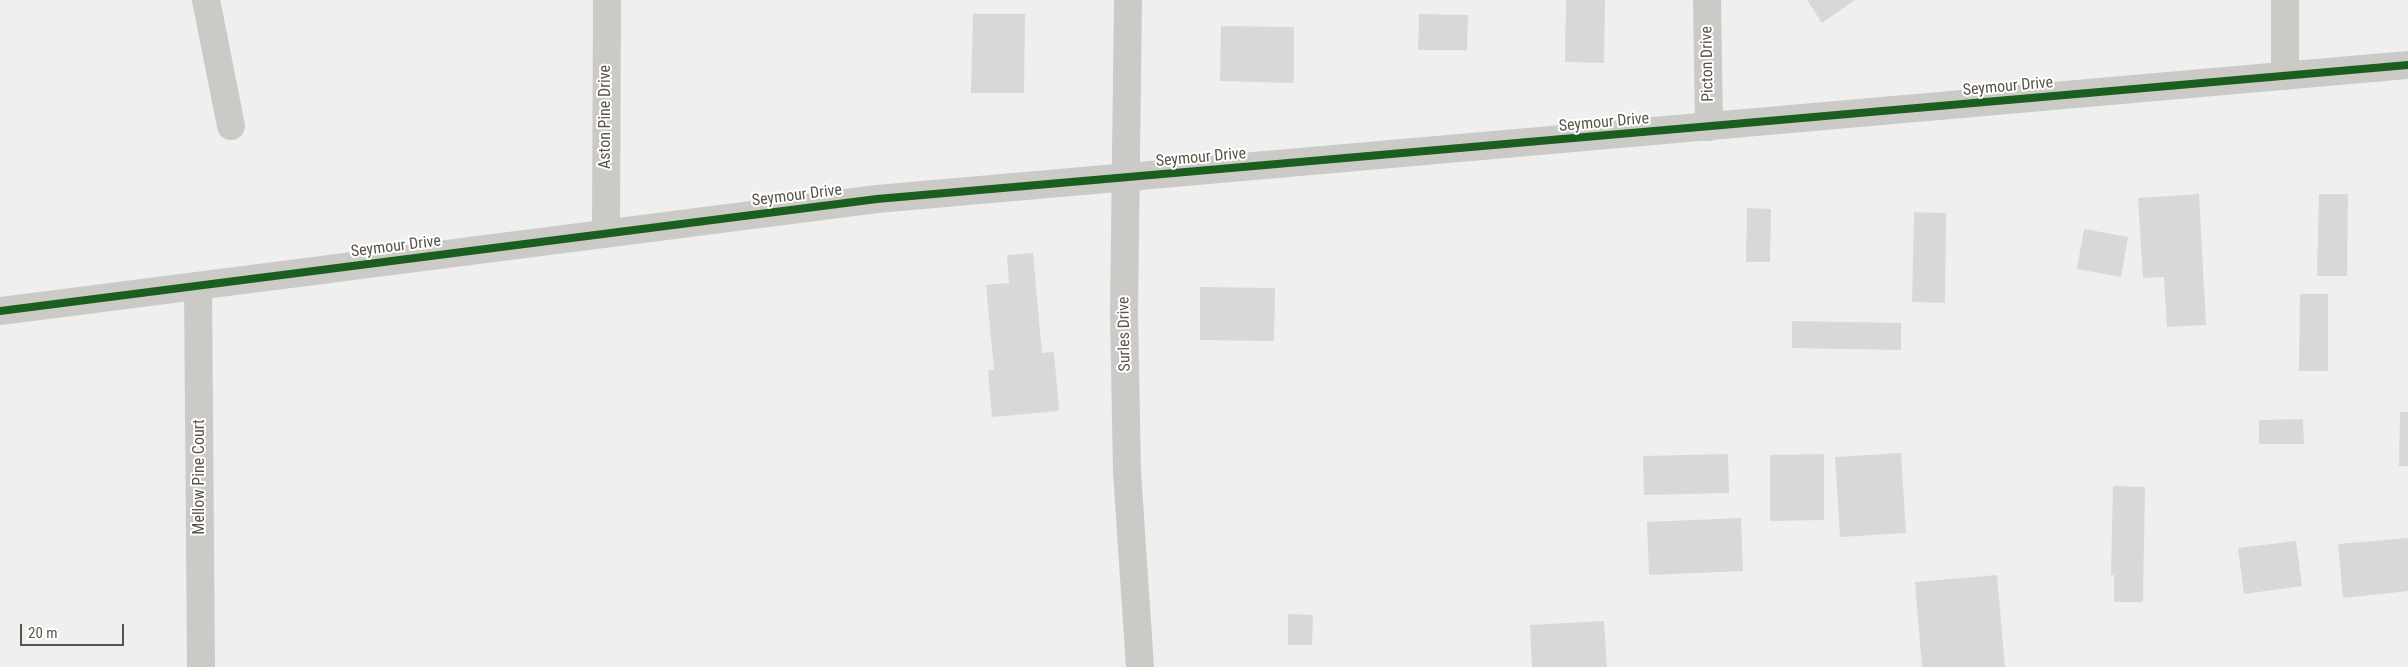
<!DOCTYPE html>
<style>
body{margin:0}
#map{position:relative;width:2408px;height:667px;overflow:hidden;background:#efefef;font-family:"Roboto Condensed",sans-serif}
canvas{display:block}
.scale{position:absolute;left:20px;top:624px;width:104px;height:22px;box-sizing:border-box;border:2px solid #5b5446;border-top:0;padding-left:6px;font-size:15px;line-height:18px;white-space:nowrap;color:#5b5446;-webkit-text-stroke:4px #fff;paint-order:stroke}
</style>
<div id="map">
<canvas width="2408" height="667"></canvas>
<div class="scale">20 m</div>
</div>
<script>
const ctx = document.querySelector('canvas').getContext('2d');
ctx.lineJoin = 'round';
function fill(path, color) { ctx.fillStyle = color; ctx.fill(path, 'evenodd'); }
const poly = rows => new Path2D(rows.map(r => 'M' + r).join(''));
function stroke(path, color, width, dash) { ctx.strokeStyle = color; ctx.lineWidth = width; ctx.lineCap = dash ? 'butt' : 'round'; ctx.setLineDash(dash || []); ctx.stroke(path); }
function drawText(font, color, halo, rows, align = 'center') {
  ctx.font = font + ' "Roboto Condensed",sans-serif'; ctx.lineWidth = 4; ctx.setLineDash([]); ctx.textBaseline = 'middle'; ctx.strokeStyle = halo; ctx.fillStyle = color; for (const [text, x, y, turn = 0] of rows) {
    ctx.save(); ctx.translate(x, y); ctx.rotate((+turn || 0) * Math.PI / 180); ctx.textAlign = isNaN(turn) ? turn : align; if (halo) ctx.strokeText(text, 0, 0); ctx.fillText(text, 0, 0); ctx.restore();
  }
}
const building = poly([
 [1566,0,1605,0,1604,63,1565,62],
 [1807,0,1855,0,1822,23],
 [973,14,1025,14,1024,93,971,93],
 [1419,14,1468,15,1467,50,1418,50],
 [1221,26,1294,27,1294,83,1220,81],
 [2199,194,2206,325,2167,327,2164,277,2143,278,2138,198],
 [2319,194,2348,194,2347,276,2317,276],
 [1747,208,1771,209,1770,262,1746,262],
 [1914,212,1946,213,1945,303,1912,302],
 [2084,229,2128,237,2121,277,2077,269],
 [1033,253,1042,353,1054,352,1059,411,992,417,988,370,994,370,986,285,1009,283,1007,255],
 [1200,287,1275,288,1274,341,1200,340],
 [2300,294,2328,294,2328,371,2299,371],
 [1792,321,1901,323,1901,350,1792,348],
 [2400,412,2408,412,2408,466,2399,466],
 [2303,419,2304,444,2259,444,2259,420],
 [1901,453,1906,533,1840,537,1835,457],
 [1728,454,1729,493,1644,495,1643,456],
 [1824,454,1824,520,1770,521,1770,455],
 [2113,486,2145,487,2143,602,2114,602,2114,575,2111,575],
 [1741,518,1743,571,1649,575,1647,522],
 [2408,538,2408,591,2343,598,2338,544],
 [2296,541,2302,586,2244,594,2238,548],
 [1997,575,2005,667,1922,667,1915,582],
 [1288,614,1313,615,1312,645,1288,645],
 [1604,621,1607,667,1532,667,1530,625]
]);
const street = poly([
 [206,0,231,126],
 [1128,0,1124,313,1127,472,1140,667],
 [1707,0,1709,127],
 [2285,0,2285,76],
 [606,234,607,0],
 [198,286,201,667],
 [0,311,877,199,2408,65]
]);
const cycleway = poly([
 [0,311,877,199,2408,65]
]);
const streetNames = [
 ["Picton Drive",1708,64,-91],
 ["Seymour Drive",2008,87,-5],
 ["Aston Pine Drive",606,117,-90],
 ["Seymour Drive",1604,123,-5],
 ["Seymour Drive",1201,158,-5],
 ["Seymour Drive",797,196,-7],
 ["Seymour Drive",396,247,-7],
 ["Surles Drive",1125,334,-91],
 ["Mellow Pine Court",200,477,-90]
];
fill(building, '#d8d8d7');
stroke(street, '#cbcac6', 28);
stroke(cycleway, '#1b5e20', 8);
drawText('16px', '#5b5446', '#fff', streetNames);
</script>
